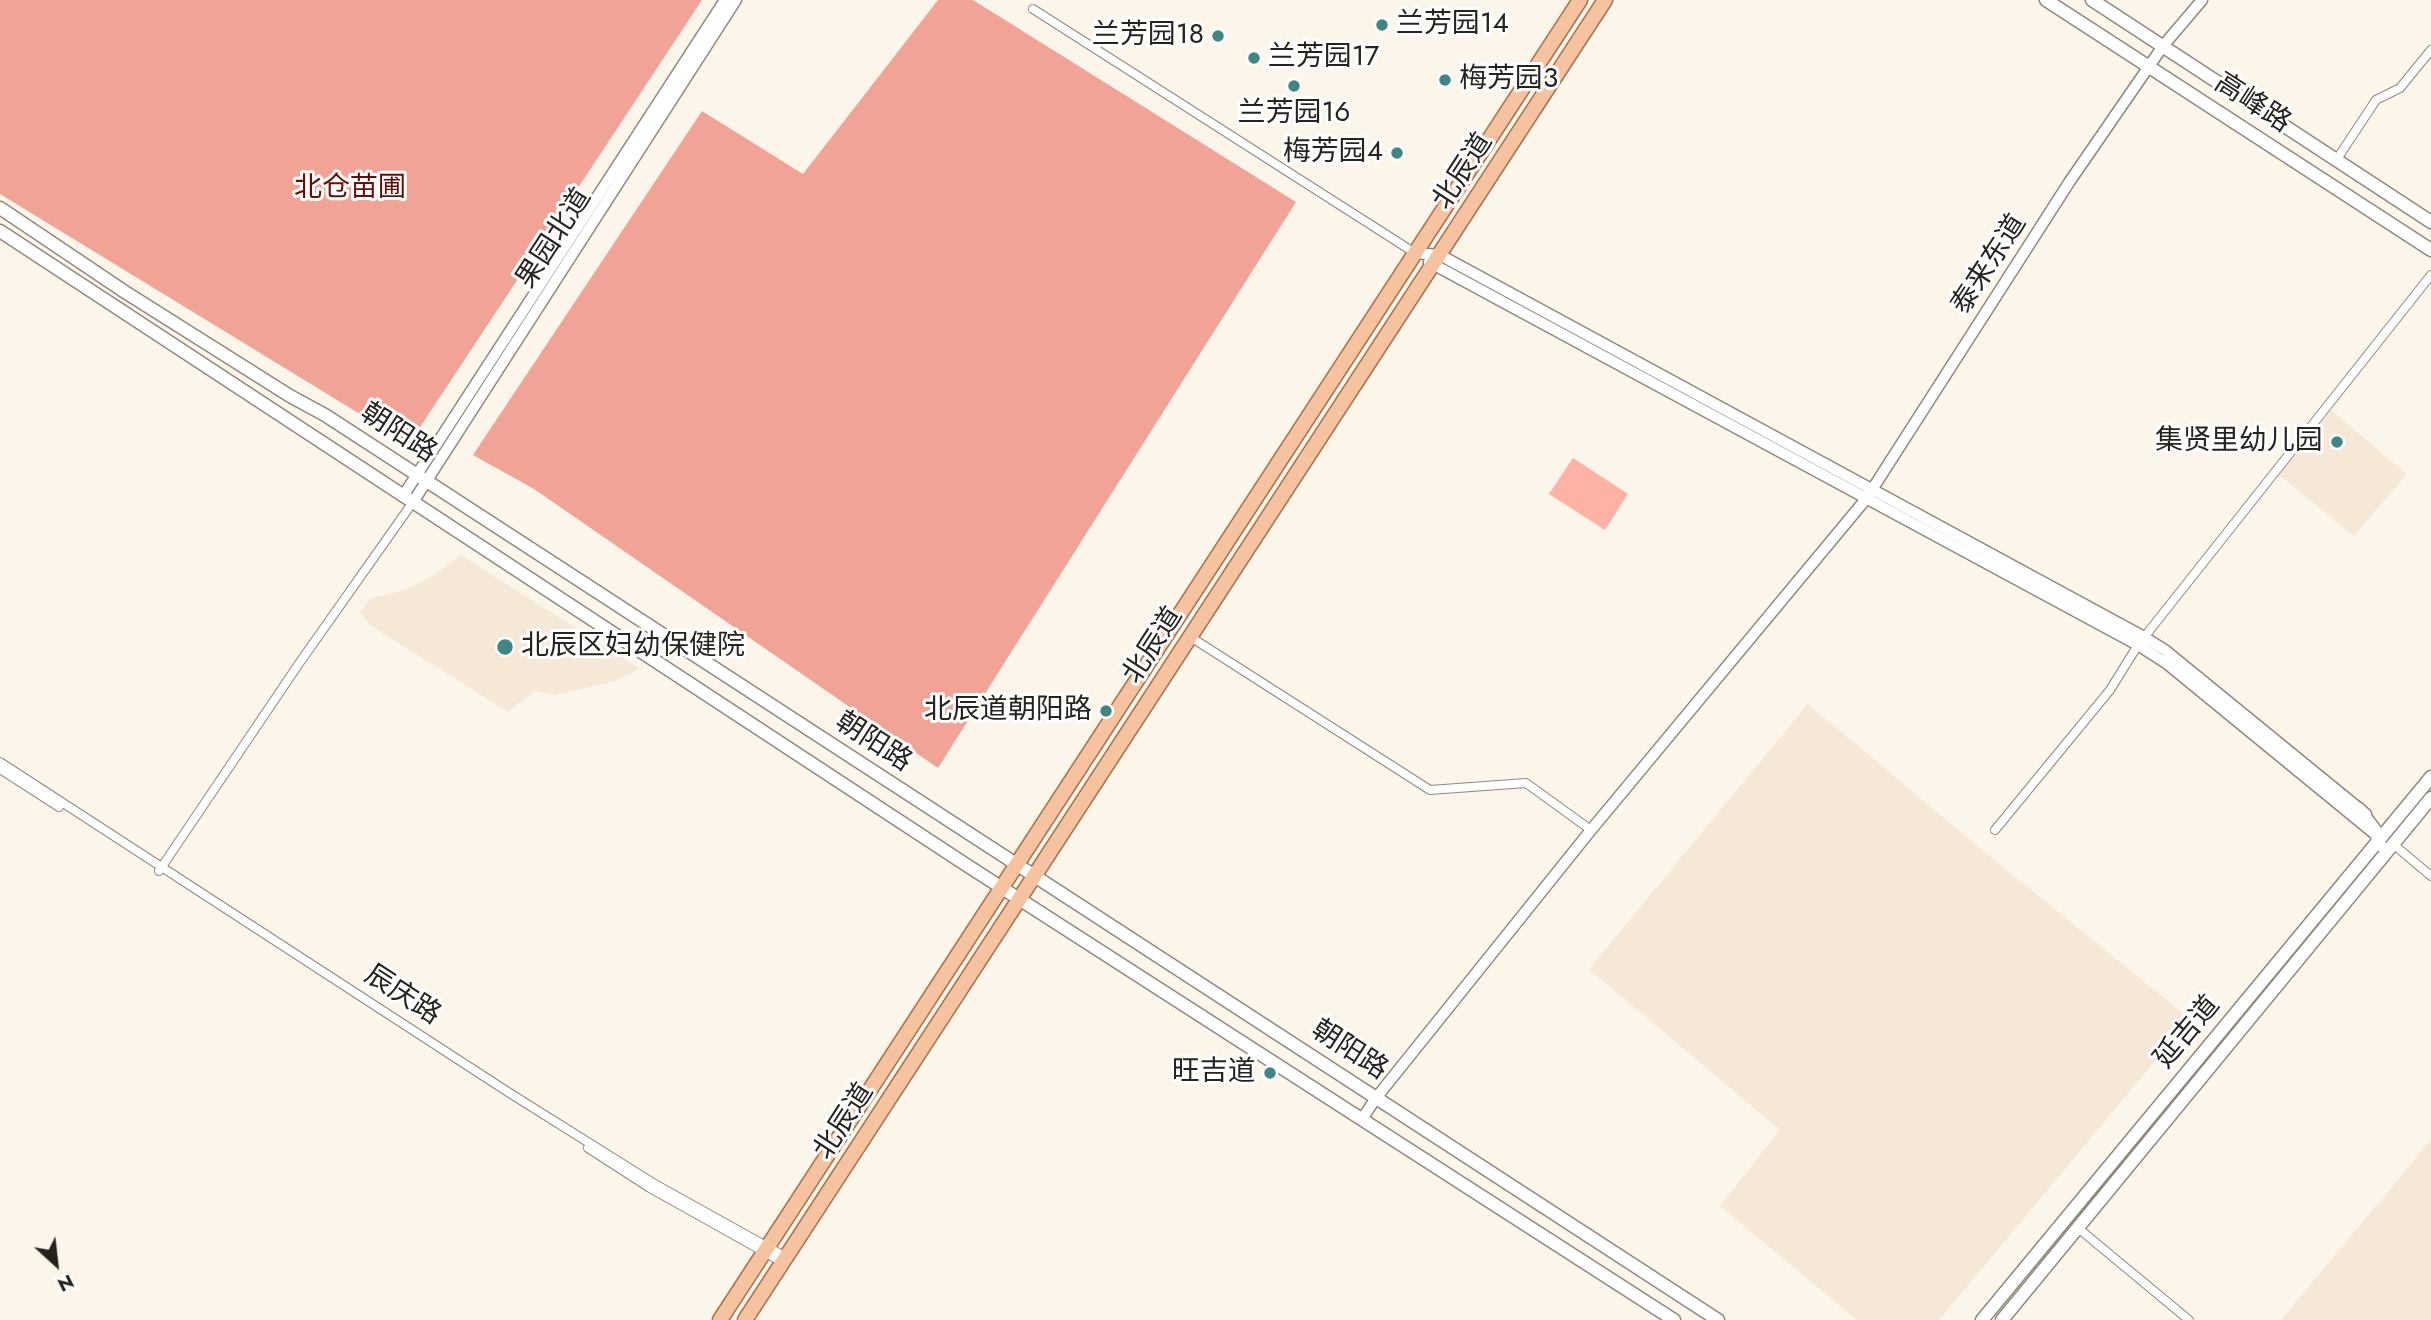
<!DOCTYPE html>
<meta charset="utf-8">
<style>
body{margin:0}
#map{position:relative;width:2431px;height:1320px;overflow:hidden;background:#fcf5ea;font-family:Jost,sans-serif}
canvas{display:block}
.north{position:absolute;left:21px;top:1229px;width:70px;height:70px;-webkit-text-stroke:5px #fff;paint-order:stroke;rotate:153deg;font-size:19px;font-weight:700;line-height:28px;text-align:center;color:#272420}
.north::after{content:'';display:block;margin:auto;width:24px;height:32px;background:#272420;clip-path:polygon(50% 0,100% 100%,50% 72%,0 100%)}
</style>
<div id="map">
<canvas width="2431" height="1320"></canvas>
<div class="north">N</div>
</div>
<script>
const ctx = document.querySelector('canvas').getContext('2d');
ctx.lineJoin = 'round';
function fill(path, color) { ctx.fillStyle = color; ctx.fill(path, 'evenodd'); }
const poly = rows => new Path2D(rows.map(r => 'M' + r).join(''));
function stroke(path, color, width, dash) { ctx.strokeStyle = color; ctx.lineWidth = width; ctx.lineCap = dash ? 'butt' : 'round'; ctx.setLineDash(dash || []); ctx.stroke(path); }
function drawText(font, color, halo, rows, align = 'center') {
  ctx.font = font + ' Jost,"Noto Sans SC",sans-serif'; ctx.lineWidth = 6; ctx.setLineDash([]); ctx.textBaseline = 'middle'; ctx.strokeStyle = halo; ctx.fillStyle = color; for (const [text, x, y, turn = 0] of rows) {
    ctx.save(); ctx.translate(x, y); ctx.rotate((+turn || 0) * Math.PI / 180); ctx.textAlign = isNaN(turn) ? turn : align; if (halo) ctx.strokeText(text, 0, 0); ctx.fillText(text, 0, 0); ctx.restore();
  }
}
const built = poly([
 [2331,410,2407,474,2354,536,2279,475],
 [461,555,640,669,615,681,555,695,535,691,508,712,370,625,360,612,370,599,405,590,433,576],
 [1808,704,1976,845,2190,1019,1939,1320,1857,1320,1720,1206,1780,1130,1589,969],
 [2431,1139,2431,1320,2281,1320,2397,1181]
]);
const green = poly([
 [1573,458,1628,494,1605,530,1549,494]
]);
const forest = poly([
 [0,0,702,0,409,444,0,194],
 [938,0,973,0,1296,202,938,768,534,489,473,455,702,111,803,174]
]);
const minor = poly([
 [1033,9,1415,253],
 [2337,159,2376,100,2400,88,2431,50],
 [1189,636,1430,790,1526,783,1591,830],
 [0,762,508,1092,653,1183,786,1257],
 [0,769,59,807],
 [1995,830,2110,690,2138,645,2431,275],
 [2393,844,2431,876],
 [159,871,298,665,413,502],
 [588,1148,650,1188,782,1262],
 [2078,1228,2189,1320]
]);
const tertiary = poly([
 [1415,253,1440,255,2144,637,2165,650,2366,814],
 [1429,262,2138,645,2166,663,2376,835],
 [403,496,725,0],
 [413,502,736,0],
 [1362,1119,1376,1098,1591,830,1866,499,2070,181,2163,46,2202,0]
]);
const secondary = poly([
 [2046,0,2431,250],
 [2092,0,2431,222],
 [0,208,125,292,290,396,325,415,1718,1320],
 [0,231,971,868,1674,1320],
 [2359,809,2375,830,2380,845],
 [1982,1320,2431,777],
 [2002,1320,2431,798]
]);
const primary = poly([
 [720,1320,1580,0],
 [745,1320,1605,0]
]);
const markers = [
 [1382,25,7,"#3f8785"],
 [1218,36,7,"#3f8785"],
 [1254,58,7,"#3f8785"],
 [1445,80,7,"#3f8785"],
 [1294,86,7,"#3f8785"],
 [1397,153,7,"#3f8785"],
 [2337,442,7,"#3f8785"],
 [505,647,9,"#3f8785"],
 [1106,711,7,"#3f8785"],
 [1270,1073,7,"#3f8785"]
];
const poiNames = [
 ["兰芳园14",1396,25,"left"],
 ["兰芳园18",1204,36],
 ["兰芳园17",1268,58,"left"],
 ["梅芳园3",1459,80,"left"],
 ["兰芳园16",1294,114,"center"],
 ["梅芳园4",1383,153],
 ["集贤里幼儿园",2323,442],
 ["北辰区妇幼保健院",521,647,"left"],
 ["北辰道朝阳路",1092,711],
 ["旺吉道",1256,1073]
];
const streetNames = [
 ["高峰路",2252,104,33],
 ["北辰道",1464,172,-57],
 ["果园北道",555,239,-57],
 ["泰来东道",1990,265,-57],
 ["朝阳路",398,434,33],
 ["北辰道",1154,646,-57],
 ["朝阳路",873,743,33],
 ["辰庆路",402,996,33],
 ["延吉道",2188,1033,-50],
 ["朝阳路",1349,1051,33],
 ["北辰道",845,1122,-57]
];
const parkNames = [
 ["北仓苗圃",350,189]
];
fill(built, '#f5e8d7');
fill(green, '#fdb2a4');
fill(forest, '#f1a496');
stroke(minor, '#8f887e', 10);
stroke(tertiary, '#8f887e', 13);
stroke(secondary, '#8f887e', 15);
stroke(primary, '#aa714b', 17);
stroke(minor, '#fff', 8);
stroke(tertiary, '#fff', 10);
stroke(secondary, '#fff', 12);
stroke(primary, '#f6c3a1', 14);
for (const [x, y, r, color] of markers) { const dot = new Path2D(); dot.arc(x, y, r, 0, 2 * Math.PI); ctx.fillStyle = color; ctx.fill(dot); stroke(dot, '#fff', 2.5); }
drawText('28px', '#272420', '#fff', poiNames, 'right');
drawText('28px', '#272420', '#fff', streetNames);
drawText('28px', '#680f05', '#fff', parkNames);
</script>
